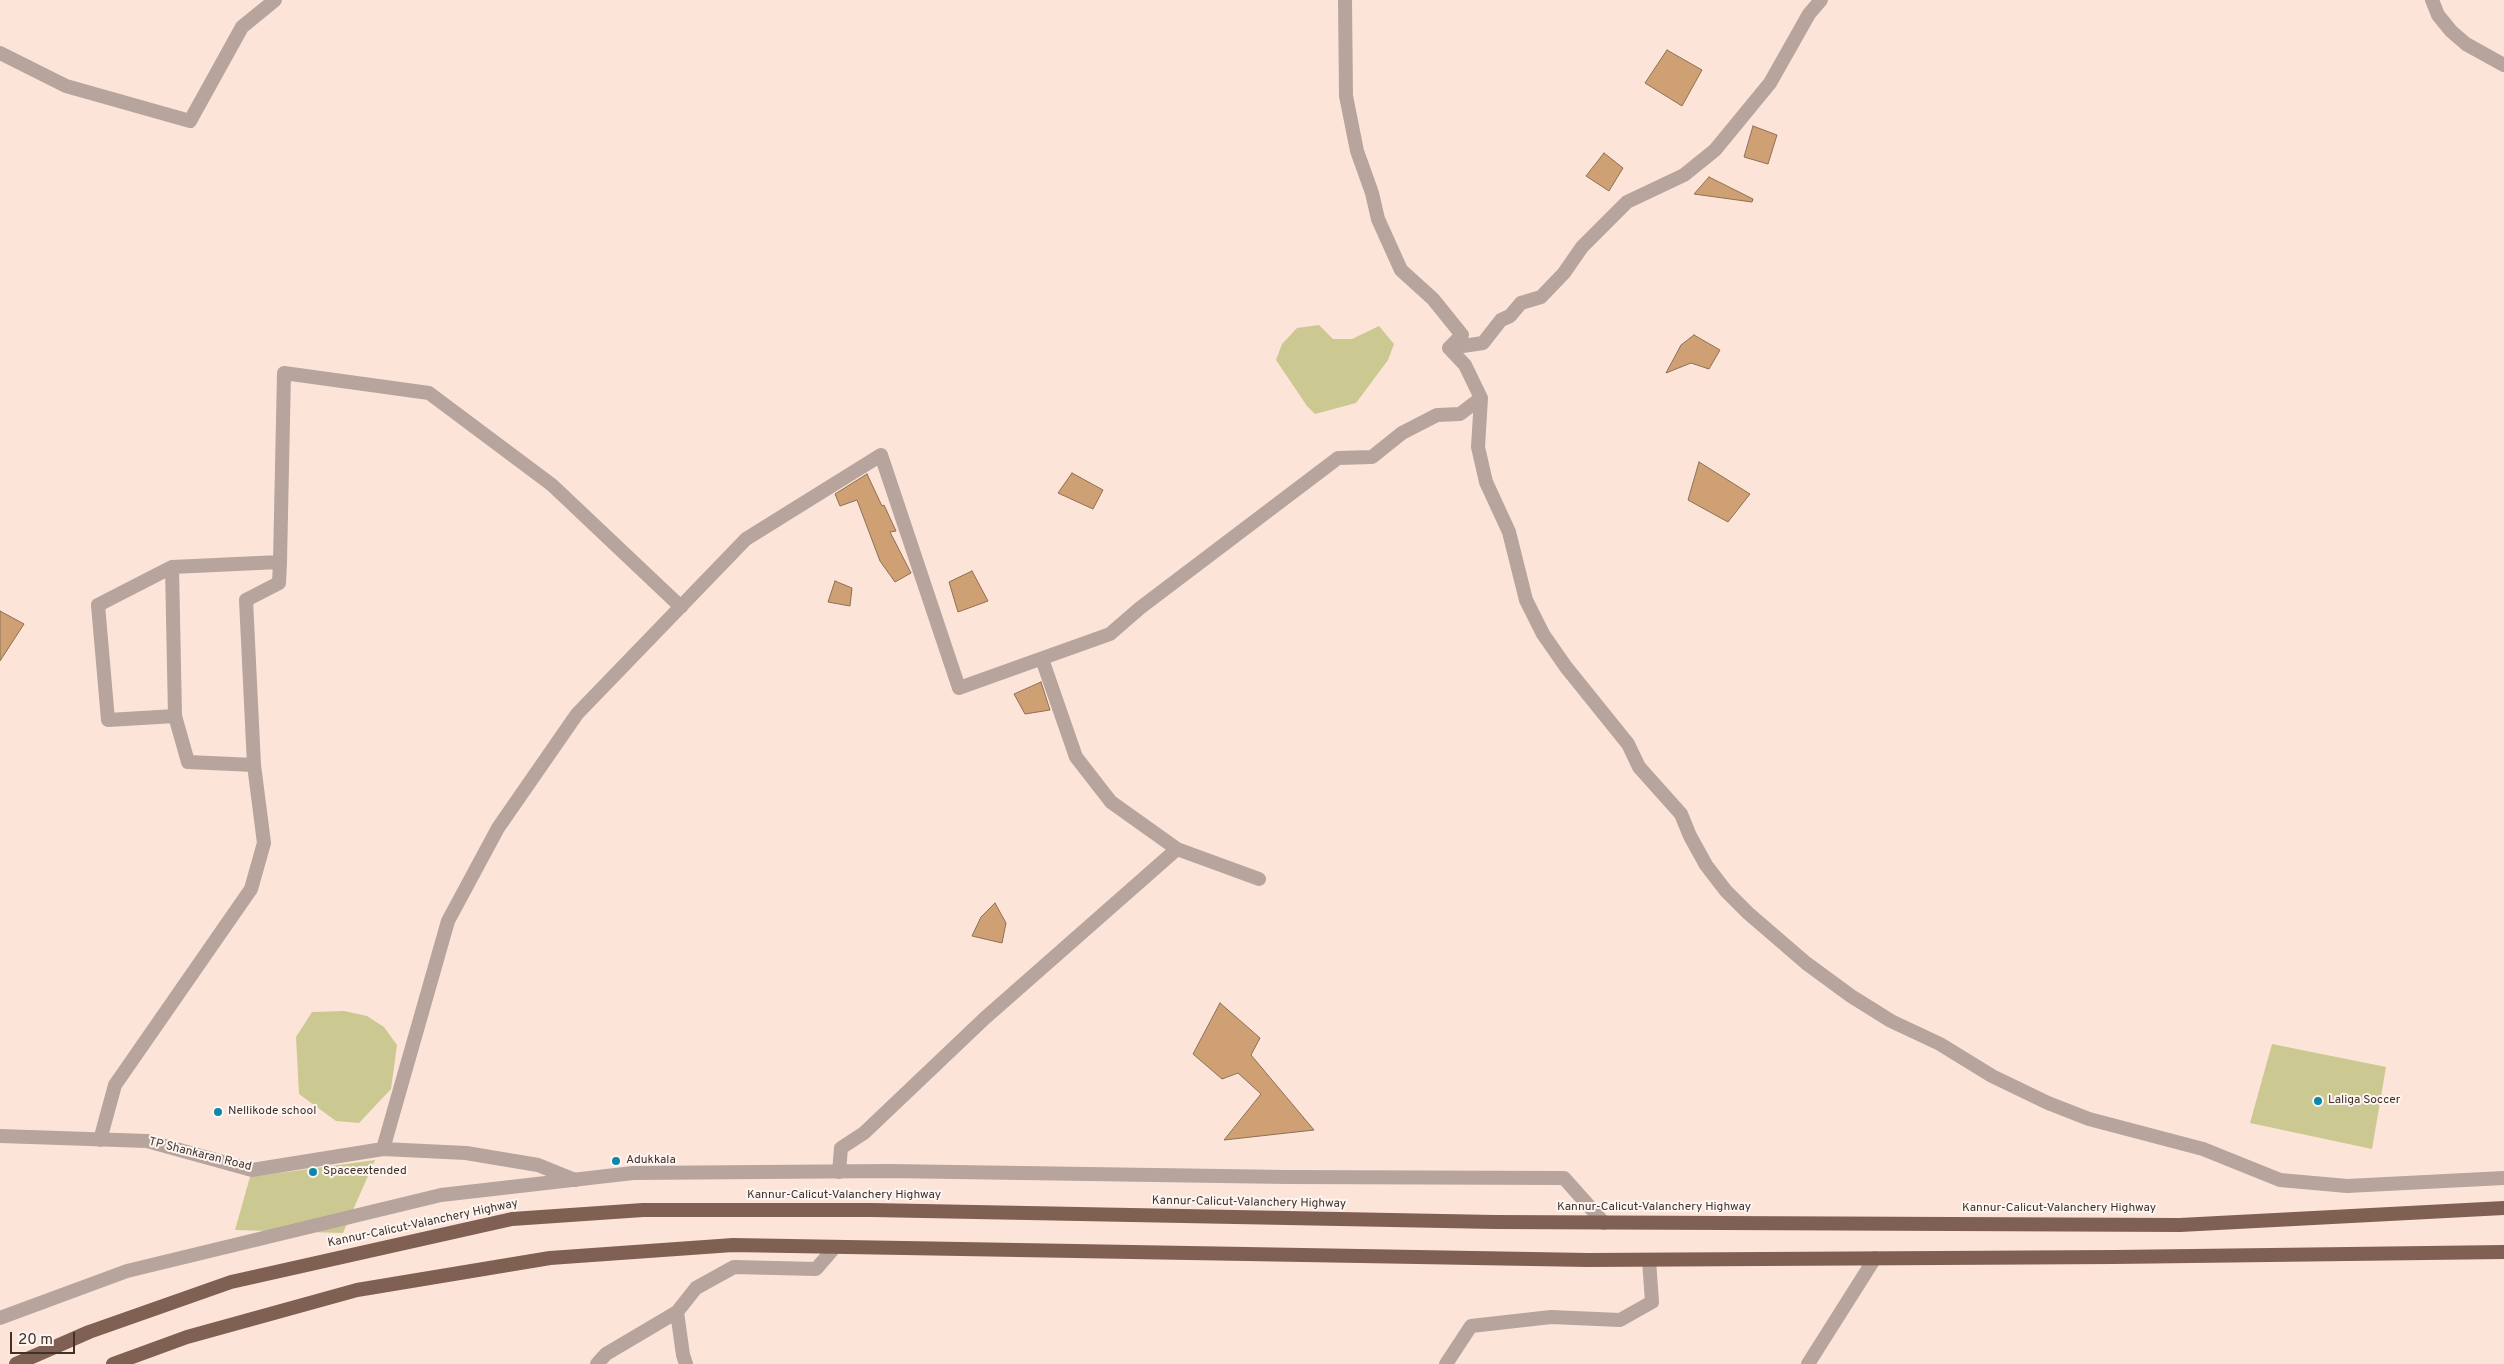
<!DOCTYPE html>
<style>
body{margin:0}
#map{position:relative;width:2504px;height:1364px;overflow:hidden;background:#fde4d9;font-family:Overpass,sans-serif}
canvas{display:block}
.scale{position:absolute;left:10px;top:1332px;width:65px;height:22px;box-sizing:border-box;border:2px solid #41312a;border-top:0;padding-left:6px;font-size:15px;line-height:18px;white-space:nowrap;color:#41312a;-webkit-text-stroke:4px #fdf5f1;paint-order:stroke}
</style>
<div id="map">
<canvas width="2504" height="1364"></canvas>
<div class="scale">20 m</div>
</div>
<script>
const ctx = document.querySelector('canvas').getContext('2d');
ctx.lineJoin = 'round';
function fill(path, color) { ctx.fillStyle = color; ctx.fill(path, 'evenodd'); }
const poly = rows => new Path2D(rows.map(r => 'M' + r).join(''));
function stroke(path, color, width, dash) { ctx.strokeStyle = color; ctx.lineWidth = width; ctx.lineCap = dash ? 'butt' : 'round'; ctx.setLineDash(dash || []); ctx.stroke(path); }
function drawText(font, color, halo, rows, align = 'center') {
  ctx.font = font + ' Overpass,sans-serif'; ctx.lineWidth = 4; ctx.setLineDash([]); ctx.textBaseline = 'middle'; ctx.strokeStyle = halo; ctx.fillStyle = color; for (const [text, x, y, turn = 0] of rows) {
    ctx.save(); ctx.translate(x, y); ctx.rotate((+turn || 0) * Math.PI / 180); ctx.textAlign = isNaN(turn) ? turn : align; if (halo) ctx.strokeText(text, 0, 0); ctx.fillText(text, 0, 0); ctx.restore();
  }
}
const green = poly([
 [1319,325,1333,339,1352,339,1379,326,1394,344,1388,360,1356,403,1315,414,1307,406,1276,360,1282,344,1297,328],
 [344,1011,367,1016,384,1027,397,1045,391,1089,359,1123,336,1121,299,1094,296,1037,312,1012],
 [2272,1044,2386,1067,2372,1149,2250,1123],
 [375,1160,343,1233,235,1230,250,1177]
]);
const building = poly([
 [1667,50,1702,70,1682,106,1645,83,1667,50],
 [1753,126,1777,135,1768,164,1744,157,1753,126],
 [1604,153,1623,168,1609,191,1586,176,1604,153],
 [1709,177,1753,199,1752,202,1694,194,1709,177],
 [1694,335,1720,350,1709,369,1691,363,1666,373,1681,345,1694,335],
 [1699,462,1750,494,1728,522,1688,500,1699,462],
 [1072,473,1103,490,1093,509,1058,493,1072,473],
 [867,474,882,506,884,505,896,531,890,532,911,573,895,582,880,561,857,500,840,506,835,494,867,474],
 [972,571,988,601,958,612,949,582,972,571],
 [835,581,852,588,850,606,828,602,835,581],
 [0,611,24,624,0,661,0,611],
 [1041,682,1050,710,1025,714,1014,694,1041,682],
 [995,903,1006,923,1002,943,972,936,981,917,995,903],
 [1220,1003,1260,1038,1251,1055,1314,1130,1224,1140,1261,1094,1238,1073,1222,1079,1193,1054,1220,1003]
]);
const minor = poly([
 [1345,0,1346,96,1357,151,1372,193,1378,219,1401,270,1433,299,1462,335,1449,348],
 [2432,0,2438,15,2451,31,2466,44,2504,65],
 [0,53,66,86,190,121,242,27,275,0],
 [1449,348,1465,365,1481,398,1478,447,1486,482,1509,532,1526,600,1543,634,1566,667,1628,744,1639,767,1681,814,1690,836,1706,865,1726,891,1748,913,1806,963,1851,996,1891,1021,1940,1044,1992,1076,2048,1103,2089,1119,2203,1149,2280,1180,2347,1186,2504,1178],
 [1449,348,1483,343,1501,320,1510,316,1521,303,1541,297,1564,273,1582,247,1627,202,1684,175,1715,150,1770,83,1809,14,1821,0],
 [280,562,279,583,246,600,254,765,188,762,175,716,108,720,98,605,172,567,280,562,284,373,429,393,552,485,681,607],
 [172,567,175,716],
 [1042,659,1076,757,1111,802,1177,849,1259,879],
 [0,1136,147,1141,252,1170,383,1149,466,1153,538,1165,575,1180],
 [100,1140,115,1085,251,889,264,843,254,765],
 [383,1149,448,921,498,828,577,714,746,539,881,455,959,688,1110,634,1140,608,1338,458,1372,457,1402,433,1437,415,1460,414,1481,398],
 [839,1172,841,1148,864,1133,985,1018,1177,849],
 [597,1364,606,1354,677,1312],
 [686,1364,683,1355,677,1312,696,1288,734,1267,816,1269,835,1247],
 [1446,1364,1471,1326,1551,1317,1620,1320,1652,1302,1649,1260],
 [1808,1364,1875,1258]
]);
const tertiary = poly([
 [0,1318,127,1271,441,1195,633,1173,889,1171,1287,1177,1564,1178,1604,1223]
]);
const trunk = poly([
 [16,1364,89,1332,231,1282,512,1219,643,1210,871,1210,1495,1222,2180,1225,2504,1208],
 [113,1364,187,1337,357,1290,550,1258,733,1245,1588,1260,2114,1257,2504,1252]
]);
const markers = [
 [2318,1101,5,"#0a88ab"],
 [218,1112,5,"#0a88ab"],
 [616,1161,5,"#0a88ab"],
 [313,1172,5,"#0a88ab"]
];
const poiNames = [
 ["Laliga Soccer",2328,1101],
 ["Nellikode school",228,1112],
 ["Adukkala",626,1161],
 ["Spaceextended",323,1172]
];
const streetNames = [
 ["TP Shankaran Road",200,1155,14],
 ["Kannur-Calicut-Valanchery Highway",844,1196],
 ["Kannur-Calicut-Valanchery Highway",1249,1203,1],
 ["Kannur-Calicut-Valanchery Highway",1654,1208],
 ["Kannur-Calicut-Valanchery Highway",2059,1209],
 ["Kannur-Calicut-Valanchery Highway",423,1224,-12]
];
fill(green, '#ccc892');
fill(building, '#cfa073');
stroke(building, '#8c7056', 1);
stroke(minor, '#b6a49d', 14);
stroke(tertiary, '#b6a49d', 14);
stroke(trunk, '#806052', 14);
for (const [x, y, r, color] of markers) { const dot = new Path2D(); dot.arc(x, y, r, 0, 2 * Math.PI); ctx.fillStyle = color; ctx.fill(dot); stroke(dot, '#fdf5f1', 2); }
drawText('12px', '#41312a', '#fdf5f1', poiNames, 'left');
drawText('12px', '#41312a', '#fdf5f1', streetNames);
</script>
